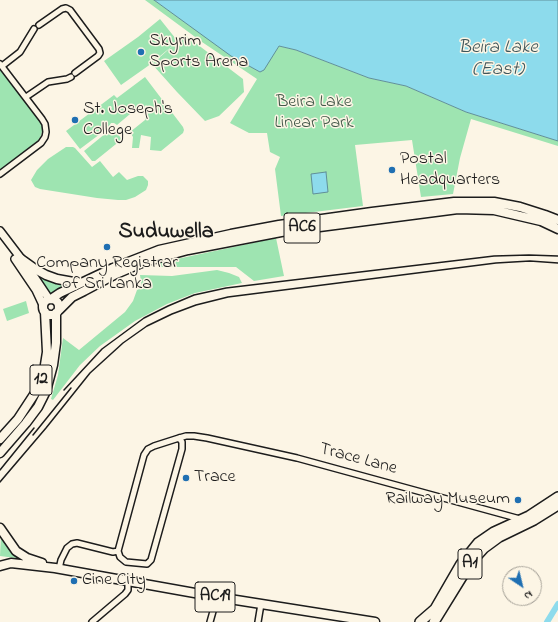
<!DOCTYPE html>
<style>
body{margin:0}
#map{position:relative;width:558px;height:622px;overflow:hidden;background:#fcf5e5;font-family:"Indie Flower",sans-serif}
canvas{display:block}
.north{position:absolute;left:502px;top:566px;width:40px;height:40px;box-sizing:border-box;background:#fcf5e5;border:1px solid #a29e95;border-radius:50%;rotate:145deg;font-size:11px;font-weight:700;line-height:16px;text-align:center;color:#1c1c1c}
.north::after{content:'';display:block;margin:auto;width:14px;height:18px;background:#1f6fb2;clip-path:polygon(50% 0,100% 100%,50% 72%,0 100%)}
</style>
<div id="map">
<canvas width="558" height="622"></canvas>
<div class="north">N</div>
</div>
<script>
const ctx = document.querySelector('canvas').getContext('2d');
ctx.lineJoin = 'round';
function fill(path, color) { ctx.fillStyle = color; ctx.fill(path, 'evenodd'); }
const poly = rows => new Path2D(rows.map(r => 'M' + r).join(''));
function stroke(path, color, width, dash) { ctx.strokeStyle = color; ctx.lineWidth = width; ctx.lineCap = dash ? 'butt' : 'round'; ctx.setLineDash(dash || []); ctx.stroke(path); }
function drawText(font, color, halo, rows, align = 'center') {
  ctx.font = font + ' "Indie Flower",sans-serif'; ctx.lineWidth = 3; ctx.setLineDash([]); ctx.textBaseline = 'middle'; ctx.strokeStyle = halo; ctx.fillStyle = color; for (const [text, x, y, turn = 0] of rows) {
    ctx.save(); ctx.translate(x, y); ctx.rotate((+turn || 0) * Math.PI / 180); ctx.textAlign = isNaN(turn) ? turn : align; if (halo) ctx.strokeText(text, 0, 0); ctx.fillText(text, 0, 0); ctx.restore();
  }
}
const green = poly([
 [145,0,154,0,231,55,260,72,279,46,296,50,369,78,406,86,466,112,558,141,558,146,471,119,460,158,453,194,421,197,412,140,355,145,363,206,281,216,275,169,280,157,270,152,267,133,249,133,230,123,257,79,202,42],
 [160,19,176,39,177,42,148,66,121,85,104,61,138,37],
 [185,35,243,79,244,92,219,116,205,121,177,92,152,64],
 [0,68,8,77,41,122,43,128,40,139,0,171],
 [145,77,183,127,184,130,183,133,161,151,150,150,151,137,141,135,139,148,132,148,133,137,130,132,145,120,146,114,151,110,146,105,142,109,136,109,117,125,114,123,111,123,108,128,80,149,66,131,114,95,117,98],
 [111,129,113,129,121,138,121,140,95,161,92,161,84,151],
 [66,147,73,147,75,148,92,167,100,161,113,177,119,172,127,180,138,176,143,176,148,181,148,185,146,190,135,197,126,200,118,200,97,198,40,189,35,187,31,180,37,170,48,159],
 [276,238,284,276,254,281,236,267,159,267,158,263],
 [217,270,229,273,239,277,242,283,195,293,167,304,135,321,100,346,80,365,53,400,51,399,58,375,63,338,79,350,125,312,133,301,137,290,142,288,140,275,172,276],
 [37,274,68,284,49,294,36,275],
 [26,301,29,313,7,321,3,309],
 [1,535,23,559,0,556]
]);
const water = poly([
 [154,0,558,0,558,141,466,112,406,86,369,78,296,50,279,46,264,70,260,72,231,56,154,0],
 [326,172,328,192,313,194,311,174,326,172]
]);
const canal = poly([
 [547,622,558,604]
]);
const street = poly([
 [39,25,62,9,66,8,70,10,99,49,100,53,98,56,75,73],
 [0,64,42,119,45,124,46,132,45,137,41,143,0,174],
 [2,66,20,52,34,29],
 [26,97,48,82,67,79,71,77],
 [179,438,186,436,194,436,207,438,297,458,520,519],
 [179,438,182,442,182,449,151,560,147,564,126,562,120,557,118,551,144,455,148,449,154,446,179,438],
 [59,569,61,560,67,548,72,544,77,543,113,552,118,551],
 [92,622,125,594,128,590,128,581],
 [210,622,217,597],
 [258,622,261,604]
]);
const secondary = poly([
 [0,231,29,269,49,299],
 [15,259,36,290,43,305]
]);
const primary = poly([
 [21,259,35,269,46,275,57,279,79,283],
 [51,299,60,293,113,268,159,250,231,234,279,225,372,212,454,202,494,202,520,207,545,215,558,220],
 '43 307a8 8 0 1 1 16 0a8 8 0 1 1-16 0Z',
 [59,310,72,297,84,291,116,274,144,262,188,250,281,232,458,209,494,210,541,221,558,229],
 [0,439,18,419,39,387,44,371,47,352,45,312],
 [0,453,26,423,38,407,46,391,53,365,56,343,56,313],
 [0,528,16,551,27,558,42,563],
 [0,566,11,563,55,568,217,597,375,622]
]);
const highway = poly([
 [420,622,435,609,461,564,478,543,494,532,529,516,558,497],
 [434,622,463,575,474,559,484,548,499,537,534,520,558,505]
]);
const rail = poly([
 [64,390,102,349,144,318,168,306,194,295,226,288,494,256,529,255,558,256],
 [33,435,71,388],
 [0,470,34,428],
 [0,482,46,428,90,373,123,343,147,326,172,314,196,305,228,297,496,263,530,261,558,263]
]);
const markers = [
 [141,52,4,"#1f6fb2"],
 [75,120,4,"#1f6fb2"],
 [392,170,4,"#1f6fb2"],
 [107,247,4,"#1f6fb2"],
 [186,478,4,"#1f6fb2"],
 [518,500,4,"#1f6fb2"],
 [74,581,4,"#1f6fb2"]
];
const shields = [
 [302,228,36],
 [41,380,22],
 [470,564,24],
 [215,597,40]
];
const shieldNames = [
 ["AC6",302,228],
 ["12",41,380],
 ["A1",470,564],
 ["AC19",215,597]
];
const poiNames = [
 ["Skyrim",149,42],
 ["Sports Arena",149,63],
 ["St. Joseph's",83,110],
 ["College",83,131],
 ["Postal",400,160],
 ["Headquarters",400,181],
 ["Company Registrar",107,264,"center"],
 ["of Sri Lanka",107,285,"center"],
 ["Trace",194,478],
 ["Railway Museum",510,500,"right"],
 ["Cine City",82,581]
];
const parkNames = [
 ["Beira Lake",314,103],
 ["Linear Park",314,124]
];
const streetNames = [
 ["Trace Lane",358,460,15]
];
const waterNames = [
 ["Beira Lake",498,49],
 ["(East)",498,71]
];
const districtNames = [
 ["Suduwella",166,233]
];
fill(green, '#9ee4b1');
fill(water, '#8ddbec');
stroke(water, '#608f99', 1);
stroke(canal, '#8ddbec', 6);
stroke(street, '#1c1c1c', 8);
stroke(secondary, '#1c1c1c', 10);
stroke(primary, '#1c1c1c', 11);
stroke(highway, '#1c1c1c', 12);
stroke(street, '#fcf5e5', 5);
stroke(secondary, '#fcf5e5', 7);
stroke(primary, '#fcf5e5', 8);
stroke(highway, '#fcf5e5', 9);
stroke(rail, '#1c1c1c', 1.5);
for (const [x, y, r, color] of markers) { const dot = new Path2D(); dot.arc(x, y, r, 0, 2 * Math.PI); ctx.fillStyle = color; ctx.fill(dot); stroke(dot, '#fcf5e5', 1.5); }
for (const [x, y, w] of shields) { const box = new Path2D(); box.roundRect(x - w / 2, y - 15, w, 30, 3); ctx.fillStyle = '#fcf5e5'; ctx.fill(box); stroke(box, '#1c1c1c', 1); }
drawText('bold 17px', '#1c1c1c', null, shieldNames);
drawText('18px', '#1c1c1c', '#fcf5e5', poiNames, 'left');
drawText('18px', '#435849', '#fcf5e5', parkNames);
drawText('18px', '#1c1c1c', '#fcf5e5', streetNames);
drawText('italic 19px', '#3e555a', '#fcf5e5', waterNames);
drawText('bold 22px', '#1c1c1c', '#fcf5e5', districtNames);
</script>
